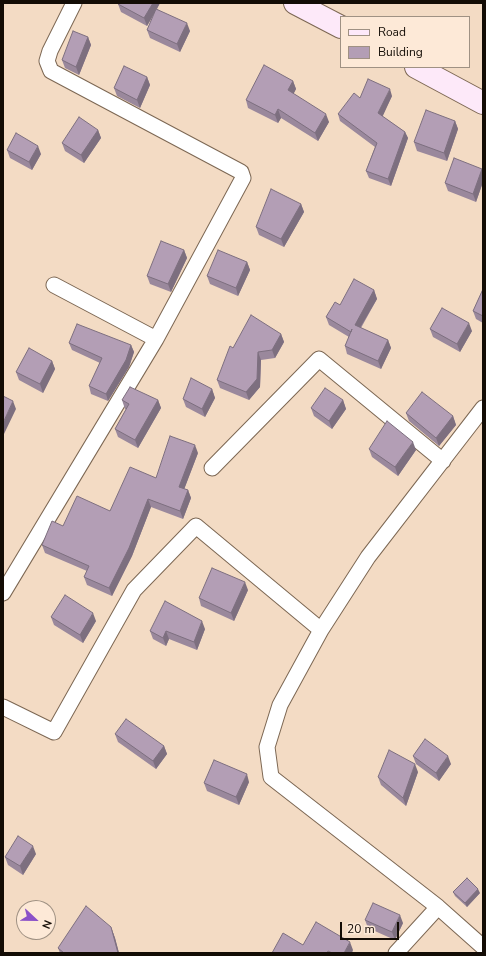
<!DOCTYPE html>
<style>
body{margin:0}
#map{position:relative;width:486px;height:956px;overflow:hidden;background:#f3dbc4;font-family:"Nunito Sans",sans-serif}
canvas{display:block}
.frame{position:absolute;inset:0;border:4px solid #130c05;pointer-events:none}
.legend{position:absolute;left:340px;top:16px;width:130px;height:52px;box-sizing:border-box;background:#fde9d7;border:1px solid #9f9183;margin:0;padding:5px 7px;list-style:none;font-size:12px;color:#130c05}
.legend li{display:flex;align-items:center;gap:8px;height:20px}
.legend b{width:20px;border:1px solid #9f9183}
.north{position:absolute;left:16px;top:900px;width:40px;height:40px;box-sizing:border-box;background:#fde9d7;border:1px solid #9f9183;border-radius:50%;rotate:112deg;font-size:11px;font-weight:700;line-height:16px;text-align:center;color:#130c05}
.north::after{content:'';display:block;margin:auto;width:14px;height:18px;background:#8b51c8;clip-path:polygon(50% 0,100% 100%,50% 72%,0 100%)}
.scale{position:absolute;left:340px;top:922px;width:59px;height:18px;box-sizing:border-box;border:2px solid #130c05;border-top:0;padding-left:5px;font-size:12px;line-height:14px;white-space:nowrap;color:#130c05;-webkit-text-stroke:3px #fde9d7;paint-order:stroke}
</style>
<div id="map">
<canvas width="486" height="956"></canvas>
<div class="frame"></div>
<ul class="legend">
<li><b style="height:5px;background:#fde9f9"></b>Road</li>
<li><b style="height:11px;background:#b39eb5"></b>Building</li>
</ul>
<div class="north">N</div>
<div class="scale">20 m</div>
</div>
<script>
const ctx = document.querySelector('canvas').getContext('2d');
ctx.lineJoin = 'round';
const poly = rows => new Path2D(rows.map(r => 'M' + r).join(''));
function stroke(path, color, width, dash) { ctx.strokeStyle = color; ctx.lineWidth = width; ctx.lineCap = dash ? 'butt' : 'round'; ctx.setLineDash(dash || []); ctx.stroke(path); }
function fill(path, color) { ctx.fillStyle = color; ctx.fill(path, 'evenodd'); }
const street = poly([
 [54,285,156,339],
 [212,468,319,359,443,461],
 [3,593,156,339,243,178,241,172,51,71,47,61,50,51,74,3],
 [3,707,54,732,134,590,196,526,321,630],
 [438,907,271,777,267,747,280,705,321,630,368,557,483,408],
 [396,953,438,907,483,947]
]);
const secondary = poly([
 [295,3,341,27],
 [416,67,483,103]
]);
const wall = poly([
 [160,3,157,9,190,31,180,52,150,38,147,30,156,11,147,26,121,12,118,4],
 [88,37,91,45,79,75,65,68,62,60],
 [147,77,150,85,140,108,117,96,114,88],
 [293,81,296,89,293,94,329,122,318,141,281,118,278,123,248,108,246,100],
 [392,96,382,116,405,132,408,138,391,186,369,178,366,171,375,147,340,121,338,114,360,98],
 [455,121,458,129,447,161,417,151,414,142],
 [98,130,101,138,84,163,65,151,62,143],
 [7,150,41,154,32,170,10,158],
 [482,169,483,172,483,182,476,202,448,191,445,183],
 [301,204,304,212,284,247,259,235,256,227],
 [184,250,187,258,171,292,150,284,147,276],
 [247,262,250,270,238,296,210,284,207,276],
 [483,289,483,323,476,319,473,311],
 [374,290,377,299,361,328,388,340,391,348,381,369,347,354,345,346,349,337,329,325,326,317,340,305],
 [430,329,472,331,460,352,433,337],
 [281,334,284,342,275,358,261,360,260,387,249,400,220,388,217,380,233,348],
 [69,343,131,345,134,352,129,367,108,401,91,394,89,386,100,363,72,350],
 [52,361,55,369,43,393,19,380,16,372],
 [212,389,215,398,205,417,186,407,183,399],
 [122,400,158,400,161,408,138,448,118,437,115,429,126,409,125,409],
 [343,400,346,409,332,429,314,416,311,408],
 [406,413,453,416,456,425,439,446,409,421],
 [369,449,416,450,398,476,372,457],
 [198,453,184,489,188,490,191,498,183,519,151,507,132,556,112,596,87,585,84,577,87,571,45,553,42,545,63,526,110,511,156,478],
 [248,590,234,621,201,606,199,598],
 [51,617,96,621,83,643,54,625],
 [205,629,197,650,169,639,166,646,153,639,150,631],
 [115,734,164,746,167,754,156,769,118,742],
 [413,756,451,764,439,781,416,764],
 [418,772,406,806,381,785,378,777],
 [249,782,239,805,207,791,204,783],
 [36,854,23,875,8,865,5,857],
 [453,892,480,893,467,907,455,896],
 [365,920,403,923,395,940,368,928],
 [111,927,115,938,119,953,60,953,58,948]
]);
const shadedWall = poly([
 [153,3,160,3,147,26,144,18],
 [187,23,190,31,180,52,177,44],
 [88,37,91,45,79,75,76,67],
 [147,77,150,85,140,108,137,100],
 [293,81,296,89,291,99,288,90],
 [390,89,392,96,381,120,378,113],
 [278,109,281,118,278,123,275,115],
 [326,114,329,122,318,141,315,133],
 [455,121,458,129,447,161,444,153],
 [98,130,101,138,84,163,81,155],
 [405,132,408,138,391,186,388,179],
 [38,146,41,154,32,170,29,162],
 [482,169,483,172,483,182,476,202,473,194],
 [301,204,304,212,284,247,281,239],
 [184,250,187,258,171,292,168,284],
 [247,262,250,270,238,296,236,288],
 [374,290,377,299,357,333,355,325],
 [469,323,472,331,460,352,457,344],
 [281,334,284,342,275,358,272,350],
 [388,340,391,348,381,369,378,361],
 [131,345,134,352,129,367,108,401,106,394],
 [258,352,261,360,260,387,249,400,246,392],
 [52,361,55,369,43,393,40,384],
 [212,389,215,398,205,417,202,409],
 [158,400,161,408,138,448,135,440],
 [343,400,346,409,332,429,329,421],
 [13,401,16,409,4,434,3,431,3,423],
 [453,416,456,425,439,446,436,438],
 [413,442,416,450,398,476,395,467],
 [195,445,198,453,182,495,179,487],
 [188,490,191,498,183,519,180,511],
 [148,499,151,507,132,556,112,596,109,588],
 [245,582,248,590,234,621,231,613],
 [93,613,96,621,83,643,80,635],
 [202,621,205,629,197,650,194,642],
 [166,631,169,639,166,646,163,638],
 [164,746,167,754,156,769,153,761],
 [448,756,451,764,439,781,436,773],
 [415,764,418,772,406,806,403,798],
 [247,774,249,782,239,805,236,797],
 [33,846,36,854,23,875,20,866],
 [478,889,480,893,467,907,465,903],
 [400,915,403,923,395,940,392,932],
 [111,927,115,938,119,953,118,953],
 [350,942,353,950,352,953,344,953]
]);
const building = poly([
 [119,3,153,3,144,18,118,4,119,3],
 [156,9,187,23,177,44,147,30,156,9],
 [73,31,88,37,76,67,62,60,73,31],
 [264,65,293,81,288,90,326,114,315,133,278,109,275,115,246,100,264,65],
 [124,66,147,77,137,100,114,88,124,66],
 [368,79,390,89,378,113,405,132,388,179,366,171,377,143,338,114,354,93,360,98,368,79],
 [426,110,455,121,444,153,414,142,426,110],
 [79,117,98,130,81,155,62,143,79,117],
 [16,133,38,146,29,162,7,150,16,133],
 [454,158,482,169,473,194,445,183,454,158],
 [271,189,301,204,281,239,256,227,271,189],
 [161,241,184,250,168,284,147,276,161,241],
 [218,250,247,262,236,288,207,276,218,250],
 [354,279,374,290,355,325,388,340,378,361,345,346,352,329,351,332,326,317,335,302,340,305,354,279],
 [483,289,483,316,473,311,483,289],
 [442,308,469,323,457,344,430,329,442,308],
 [251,315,281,334,272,350,258,352,257,379,246,392,217,380,230,346,233,348,251,315],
 [77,324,131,345,126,360,106,394,89,386,102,358,69,343,77,324],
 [29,348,52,361,40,384,16,372,29,348],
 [191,378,212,389,202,409,183,399,191,378],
 [130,387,158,400,135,440,115,429,129,404,122,400,130,387],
 [325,388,343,400,329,421,311,408,325,388],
 [422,392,453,416,436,438,406,413,422,392],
 [3,396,13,401,3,423,3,396],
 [387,421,413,442,395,467,369,449,387,421],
 [170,436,195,445,179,487,188,490,180,511,148,499,129,548,109,588,84,577,89,566,42,545,52,521,63,526,77,496,110,511,130,467,156,478,170,436],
 [212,568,245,582,231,613,199,598,212,568],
 [65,595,93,613,80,635,51,617,65,595],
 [165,601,202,621,194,642,166,631,163,638,150,631,165,601],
 [126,719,164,746,153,761,115,734,126,719],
 [425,739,448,756,436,773,413,756,425,739],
 [389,750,415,764,403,798,378,777,389,750],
 [214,760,247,774,236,797,204,783,214,760],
 [18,836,33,846,20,866,5,857,18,836],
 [467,878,478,889,465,903,453,892,467,878],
 [373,903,400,915,392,932,365,920,373,903],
 [86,906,111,927,118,953,64,953,58,948,86,906],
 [316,922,350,942,344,953,332,953,328,951,327,953,272,953,283,933,303,945,316,922]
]);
stroke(street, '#7c6753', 17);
stroke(secondary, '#7c6753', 24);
stroke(street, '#fff', 15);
stroke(secondary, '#fde9f9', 22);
fill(wall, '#9a889c');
fill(shadedWall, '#7d6f7f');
fill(building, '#b39eb5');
stroke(building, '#7d6f7f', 1);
</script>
